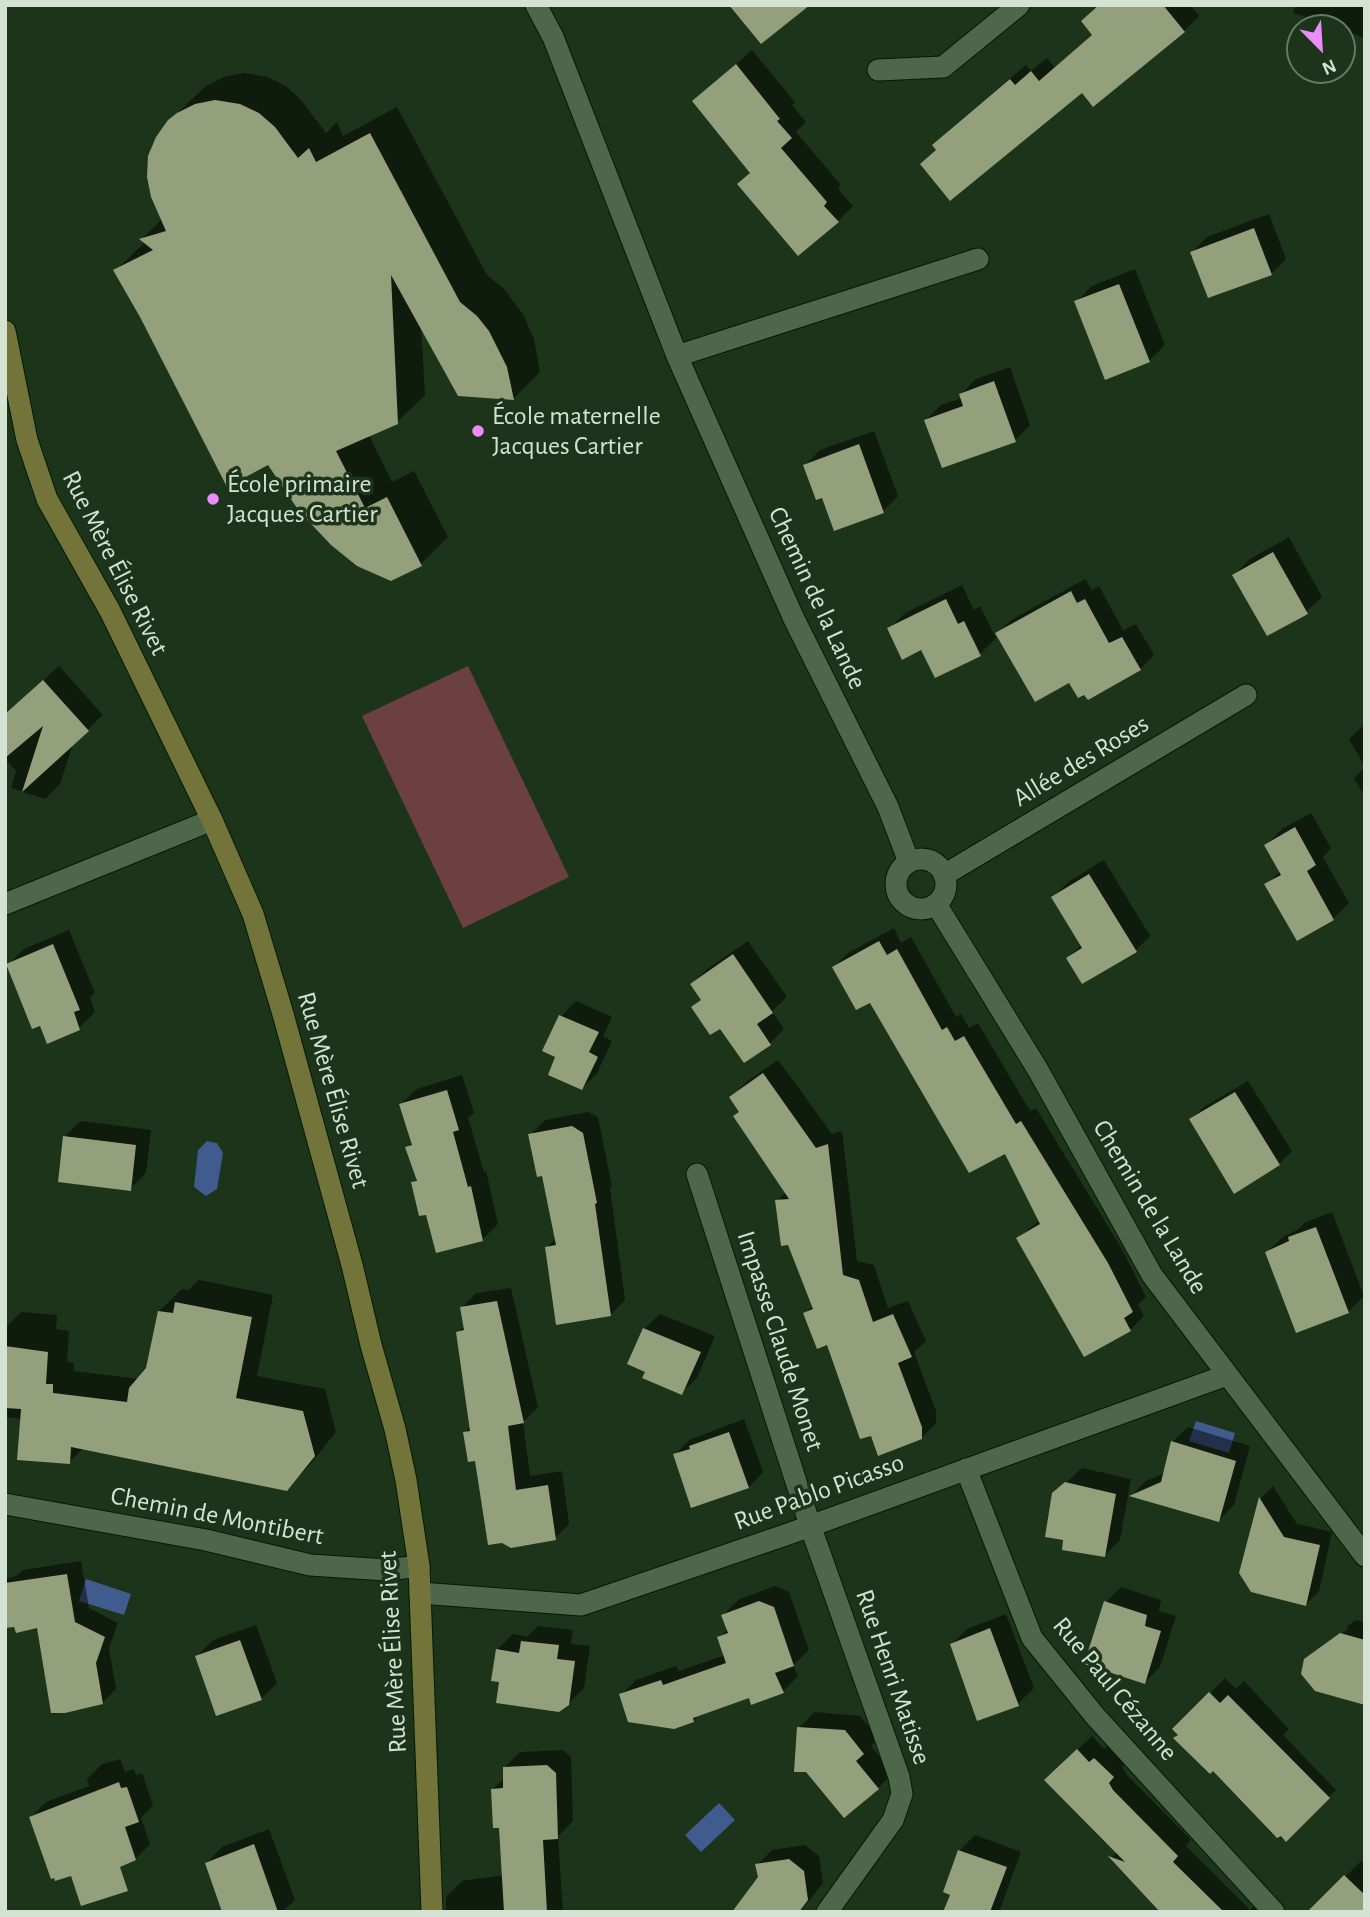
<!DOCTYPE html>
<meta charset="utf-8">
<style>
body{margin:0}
#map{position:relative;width:1370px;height:1917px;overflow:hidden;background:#1c341a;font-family:"Alegreya Sans",sans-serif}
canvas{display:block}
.frame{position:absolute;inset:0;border:7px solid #d3e2d2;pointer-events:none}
.north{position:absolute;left:1286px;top:14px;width:70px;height:70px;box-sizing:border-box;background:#1c341a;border:2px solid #657a64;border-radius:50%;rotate:156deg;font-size:19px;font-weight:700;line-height:28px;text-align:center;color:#d3e2d2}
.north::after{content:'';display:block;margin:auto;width:24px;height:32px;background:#ec8cfa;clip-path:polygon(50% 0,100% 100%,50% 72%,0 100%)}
</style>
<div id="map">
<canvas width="1370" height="1917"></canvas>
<div class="frame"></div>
<div class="north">N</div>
</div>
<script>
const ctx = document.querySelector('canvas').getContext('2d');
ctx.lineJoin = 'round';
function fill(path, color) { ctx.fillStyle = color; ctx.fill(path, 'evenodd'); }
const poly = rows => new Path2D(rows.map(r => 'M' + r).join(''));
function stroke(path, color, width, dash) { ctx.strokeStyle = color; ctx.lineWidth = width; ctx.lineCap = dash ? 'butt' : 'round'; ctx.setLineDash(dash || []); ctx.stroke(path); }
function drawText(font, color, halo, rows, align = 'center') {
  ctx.font = font + ' "Alegreya Sans",sans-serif'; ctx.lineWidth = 7; ctx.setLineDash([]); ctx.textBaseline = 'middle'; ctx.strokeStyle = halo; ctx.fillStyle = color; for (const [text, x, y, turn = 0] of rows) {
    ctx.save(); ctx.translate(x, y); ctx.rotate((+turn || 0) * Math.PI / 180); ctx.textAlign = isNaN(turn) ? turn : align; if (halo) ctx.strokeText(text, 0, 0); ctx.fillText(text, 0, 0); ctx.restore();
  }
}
const green = poly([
 [468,666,569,877,463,928,362,716]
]);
const water = poly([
 [207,1141,217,1143,223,1153,217,1189,206,1196,194,1187,198,1150],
 [1196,1421,1235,1433,1229,1453,1189,1441],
 [86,1579,131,1594,124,1615,79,1601],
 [719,1803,735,1820,701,1852,685,1835]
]);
const shadow = poly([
 [1100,5,1190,5,1199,16,1184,31,1082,91,938,149,949,130,1026,65,1031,71,1047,58,1055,68,1094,34],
 [1296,5,1365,5,1365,38,1342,30,1342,28,1293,13],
 [752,50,795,102,792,105,806,122,796,132,841,185,838,189,853,206,838,221,752,172,694,101],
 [244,73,268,77,286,86,301,100,326,133,337,122,343,136,397,107,487,275,504,289,523,314,534,339,540,372,513,399,421,326,425,395,397,422,369,435,392,482,414,471,448,537,421,564,391,580,269,463,141,317,115,271,145,242,142,239,163,218,169,121,206,86,224,77],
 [1269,214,1286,259,1271,274,1192,252,1207,237],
 [1135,269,1165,345,1149,361,1076,302,1092,286],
 [1010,367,1030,425,1015,440,926,420,941,405,962,398,961,394,976,379],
 [874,431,898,496,883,511,835,528,823,496,805,465,820,450],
 [1289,537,1322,597,1306,612,1234,575,1250,559],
 [1085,579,1092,590,1099,586,1123,630,1136,624,1154,655,1140,669,1070,681,997,634,1011,620],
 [962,585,974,610,980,606,996,638,980,654,922,648,889,629,905,613],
 [59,666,103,715,73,744,60,784,45,799,11,788,16,771,5,759,5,715],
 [1365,724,1365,767,1349,739],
 [1365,767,1365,797,1354,778],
 [1311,813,1331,848,1323,857,1349,903,1333,919,1267,885,1281,870,1266,845,1282,829],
 [1104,860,1150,936,1136,950,1068,958,1082,944,1053,897,1068,882],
 [894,928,901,943,911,937,956,1017,961,1014,969,1028,978,1023,1030,1111,1036,1108,1122,1249,1146,1297,1138,1305,1144,1316,1130,1330,1018,1238,1040,1220,1005,1152,871,1000,834,967,848,953],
 [69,930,95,993,90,997,95,1012,79,1028,8,965,24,949],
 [748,941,787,997,772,1011,784,1029,770,1043,702,999,692,984,707,969],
 [576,1001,612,1017,603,1036,612,1041,597,1073,582,1088,557,1057,561,1016],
 [778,1060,832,1134,842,1131,857,1261,874,1265,888,1308,908,1301,926,1341,914,1352,936,1411,936,1423,921,1438,828,1342,805,1313,814,1305,777,1201,786,1192,732,1097,746,1082],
 [462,1075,474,1113,468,1118,484,1172,486,1171,498,1224,482,1240,427,1212,413,1183,418,1178,407,1147,413,1142,401,1104,417,1089],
 [1248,1081,1292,1151,1279,1164,1235,1191,1191,1119,1204,1107],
 [588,1112,598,1117,612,1187,610,1188,625,1300,610,1315,547,1247,556,1238,544,1174,530,1135,545,1120],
 [81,1121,151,1130,146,1173,130,1189,65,1136],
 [1332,1212,1364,1296,1348,1312,1267,1252,1283,1237,1297,1230,1306,1222],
 [199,1280,273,1295,257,1376,325,1389,336,1432,309,1466,286,1489,83,1448,69,1462,22,1419,5,1417,5,1328,21,1312,57,1315,56,1329,69,1331,67,1362,74,1363,74,1371,139,1379,148,1369,159,1311,182,1289,188,1290],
 [511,1288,538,1407,523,1422,530,1476,562,1471,569,1524,555,1538,476,1459,465,1433,471,1426,458,1332,465,1326,462,1308,476,1293],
 [660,1314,715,1336,697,1378,681,1393,647,1371,644,1329],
 [744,1419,763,1472,749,1487,692,1505,675,1455,689,1440],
 [1188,1427,1250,1446,1234,1505,1219,1520,1132,1495,1146,1481,1165,1473,1172,1442],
 [1082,1468,1131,1479,1120,1540,1104,1556,1065,1539,1054,1494],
 [1273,1486,1297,1524,1332,1532,1319,1591,1306,1604,1241,1573,1261,1498],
 [81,1561,89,1608,118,1623,109,1648,116,1689,102,1703,53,1714,38,1626,5,1627,5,1579,16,1576,23,1570],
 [775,1586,789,1592,809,1650,793,1665,798,1676,783,1691,750,1695,701,1713,693,1721,621,1695,636,1680,676,1666,679,1671,725,1655,719,1638,728,1629,723,1615,738,1600],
 [1121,1587,1161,1600,1159,1611,1176,1616,1160,1667,1145,1682,1106,1602],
 [1006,1614,1034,1688,1018,1704,952,1644,967,1629],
 [1356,1620,1365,1622,1365,1703,1306,1660,1316,1650,1316,1653,1348,1629,1347,1626],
 [256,1625,277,1683,261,1699,197,1656,213,1640],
 [538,1626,573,1630,571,1644,590,1646,584,1688,568,1704,501,1681,497,1650,513,1634,527,1637],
 [1225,1678,1236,1689,1244,1681,1289,1729,1283,1735,1336,1790,1286,1839,1175,1729],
 [814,1712,860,1716,878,1738,871,1746,893,1773,878,1788,799,1728],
 [1092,1736,1104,1749,1110,1744,1127,1762,1122,1767,1127,1775,1191,1840,1186,1846,1250,1910,1254,1906,1260,1912,1164,1912,1112,1857,1117,1852,1061,1765],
 [563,1750,571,1757,573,1821,558,1836,563,1912,446,1912,446,1897,462,1881,504,1875,501,1826,493,1789,505,1777,504,1768,520,1752],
 [120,1759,125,1772,134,1769,136,1775,142,1773,153,1805,141,1818,150,1844,135,1859,31,1817,46,1802,89,1786,87,1779,102,1764],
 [269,1829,295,1900,282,1912,224,1912,207,1863,222,1847],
 [975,1835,1021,1852,999,1912,946,1912,952,1894,959,1851],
 [805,1845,819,1856,823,1883,800,1912,735,1912,759,1877,757,1865,772,1850],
 [1361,1861,1365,1865,1365,1912,1315,1907]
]);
const building = poly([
 [729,5,810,5,761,44],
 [1099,5,1163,5,1185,32,1093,107,1082,93,950,201,920,164,936,150,932,145,1010,79,1015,85,1031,71,1039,81,1092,35,1081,21],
 [736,64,780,119,777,121,792,138,781,148,827,202,824,206,839,222,798,256,737,184,750,173,692,101],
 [215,100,240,104,259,113,275,127,298,158,309,148,316,162,370,133,460,302,477,316,489,331,507,367,514,400,458,396,391,275,398,424,336,451,365,508,387,497,422,566,391,581,357,566,331,545,299,511,268,465,227,487,140,317,113,270,153,250,139,239,166,231,151,197,147,177,148,156,156,137,168,120,177,113,195,104],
 [1254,228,1272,275,1208,298,1190,252],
 [1119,284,1150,362,1105,380,1074,301],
 [994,381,1016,442,942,468,924,420,963,406,959,394],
 [859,444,884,513,834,531,822,498,816,500,803,465],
 [1273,552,1308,614,1267,636,1232,575],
 [1071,591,1077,603,1085,599,1109,643,1122,637,1141,670,1088,700,1084,695,1078,698,1069,683,1035,702,995,633],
 [946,599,958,624,964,621,981,656,935,678,921,650,902,660,887,628],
 [43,680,89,731,22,792,43,726,5,758,5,714],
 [1295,827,1316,865,1307,871,1334,920,1297,941,1264,884,1281,875,1264,845],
 [1089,874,1137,952,1082,984,1066,958,1082,948,1051,897],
 [879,941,887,955,897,949,942,1030,947,1027,955,1041,964,1036,1016,1124,1021,1121,1108,1263,1133,1312,1124,1318,1131,1331,1084,1357,1016,1238,1040,1224,1005,1154,969,1173,870,1003,856,1010,832,967],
 [53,944,80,1010,74,1012,80,1030,47,1044,40,1026,32,1029,6,964],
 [733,954,773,1013,757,1024,771,1045,744,1063,720,1029,710,1035,691,1007,701,1000,690,984],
 [559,1015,599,1032,589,1052,598,1057,582,1090,548,1075,555,1057,542,1051],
 [763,1073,816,1148,828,1144,843,1275,859,1280,873,1322,893,1314,912,1357,898,1363,922,1427,922,1439,878,1456,871,1436,860,1439,827,1345,817,1349,803,1313,813,1309,788,1245,781,1246,775,1200,789,1199,733,1116,739,1112,729,1097],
 [447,1090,459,1130,453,1132,468,1187,471,1186,483,1241,436,1253,426,1215,419,1216,411,1182,417,1181,405,1147,412,1145,399,1104],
 [1235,1092,1280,1165,1234,1194,1189,1119],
 [572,1126,583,1133,597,1203,595,1204,611,1316,556,1325,545,1247,556,1245,542,1176,537,1177,528,1134],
 [63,1136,136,1145,131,1191,58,1182],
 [1316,1227,1349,1313,1296,1333,1265,1252,1289,1241,1288,1237],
 [497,1301,524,1423,508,1426,516,1490,548,1485,556,1540,511,1548,502,1543,488,1545,475,1461,468,1462,463,1432,470,1431,456,1332,464,1330,460,1307],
 [175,1302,252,1317,236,1398,303,1411,315,1456,287,1491,71,1447,70,1464,17,1460,21,1409,5,1408,5,1346,48,1352,46,1384,53,1384,53,1393,127,1402,129,1388,146,1368,158,1311,173,1313],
 [643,1328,701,1352,682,1395,642,1378,645,1372,627,1364],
 [729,1432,749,1488,691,1508,673,1454,690,1449,689,1446],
 [1171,1441,1236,1461,1219,1522,1129,1496,1161,1482],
 [1065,1482,1116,1494,1105,1557,1062,1550,1063,1540,1045,1537,1052,1493],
 [1259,1497,1284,1537,1320,1545,1306,1606,1251,1592,1239,1573],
 [67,1574,75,1622,105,1637,96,1663,103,1704,65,1713,51,1713,37,1628,16,1633,14,1627,5,1628,5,1583],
 [759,1601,774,1607,794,1666,775,1673,784,1693,751,1705,749,1698,693,1718,694,1722,674,1729,628,1722,619,1694,661,1680,663,1685,726,1663,717,1637,728,1633,721,1615],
 [1104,1601,1147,1615,1145,1626,1161,1631,1145,1684,1084,1664],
 [990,1628,1019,1706,977,1721,950,1644],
 [1340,1633,1365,1640,1365,1705,1315,1691,1301,1674,1304,1659],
 [240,1640,262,1700,216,1716,195,1656],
 [521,1641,559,1645,557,1659,575,1661,569,1705,559,1712,496,1703,499,1682,491,1681,496,1649,519,1653],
 [1209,1692,1220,1703,1228,1695,1330,1798,1286,1842,1281,1836,1277,1838,1213,1771,1210,1774,1173,1738,1178,1735,1172,1729],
 [797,1727,845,1730,864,1754,856,1761,879,1789,844,1818,806,1772,794,1772],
 [1077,1749,1089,1762,1094,1758,1114,1777,1109,1783,1113,1790,1178,1856,1173,1862,1224,1912,1160,1912,1108,1856,1125,1862,1044,1780],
 [547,1765,556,1773,558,1839,543,1840,547,1912,504,1912,499,1828,493,1828,491,1789,503,1788,503,1767],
 [119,1782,121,1788,127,1787,139,1822,125,1827,136,1860,120,1867,128,1891,81,1906,71,1876,55,1881,54,1878,51,1879,29,1817],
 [254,1844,278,1912,222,1912,205,1863],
 [958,1850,1007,1867,990,1912,943,1912,950,1895,943,1892],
 [789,1859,804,1871,808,1900,799,1912,732,1912,758,1877,755,1864],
 [1344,1875,1365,1895,1365,1912,1307,1912]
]);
const street = poly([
 [536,5,553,37,677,356,794,619,888,807,909,862],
 [878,70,943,67,1019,5],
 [677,356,978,259],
 '896 884a25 25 0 1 1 50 0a25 25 0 1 1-50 0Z',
 [944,875,1246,695],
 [5,904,212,820],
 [936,904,1038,1070,1152,1275,1365,1556],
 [697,1174,810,1525,899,1777,902,1794,893,1820,827,1912],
 [966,1469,1032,1638,1095,1716,1274,1912],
 [5,1504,206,1540,310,1565,387,1570,419,1566],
 [420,1593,581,1605,791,1533,1227,1375]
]);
const secondary = poly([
 [5,331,27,440,47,499,110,611,212,820,253,914,283,1014,352,1265,371,1345,395,1429,406,1480,419,1566,432,1912]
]);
const markers = [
 [478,431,7,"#ec8cfa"],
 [213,499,7,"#ec8cfa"]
];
const poiNames = [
 ["École maternelle",492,416],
 ["Jacques Cartier",492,446],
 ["École primaire",227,484],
 ["Jacques Cartier",227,514]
];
const streetNames = [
 ["Rue Mère Élise Rivet",115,563,63],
 ["Chemin de la Lande",817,598,65],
 ["Allée des Roses",1081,761,-31],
 ["Rue Mère Élise Rivet",333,1090,74],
 ["Chemin de la Lande",1150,1207,59],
 ["Impasse Claude Monet",780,1341,72],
 ["Rue Pablo Picasso",819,1492,-20],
 ["Chemin de Montibert",217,1516,11],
 ["Rue Mère Élise Rivet",393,1652,-93],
 ["Rue Henri Matisse",893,1677,71],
 ["Rue Paul Cézanne",1115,1689,50]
];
fill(green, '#6c403e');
fill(water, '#405b8e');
fill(shadow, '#0007');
fill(building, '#94a07b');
stroke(street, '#051b04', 23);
stroke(secondary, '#051b04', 23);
stroke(street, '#4e674b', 21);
stroke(secondary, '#72743a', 21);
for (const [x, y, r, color] of markers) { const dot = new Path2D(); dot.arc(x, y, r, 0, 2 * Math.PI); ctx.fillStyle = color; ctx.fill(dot); stroke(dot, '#1c341a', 2.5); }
drawText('26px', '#d3e2d2', '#1c341a', poiNames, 'left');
drawText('26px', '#d3e2d2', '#1c341a', streetNames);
</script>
